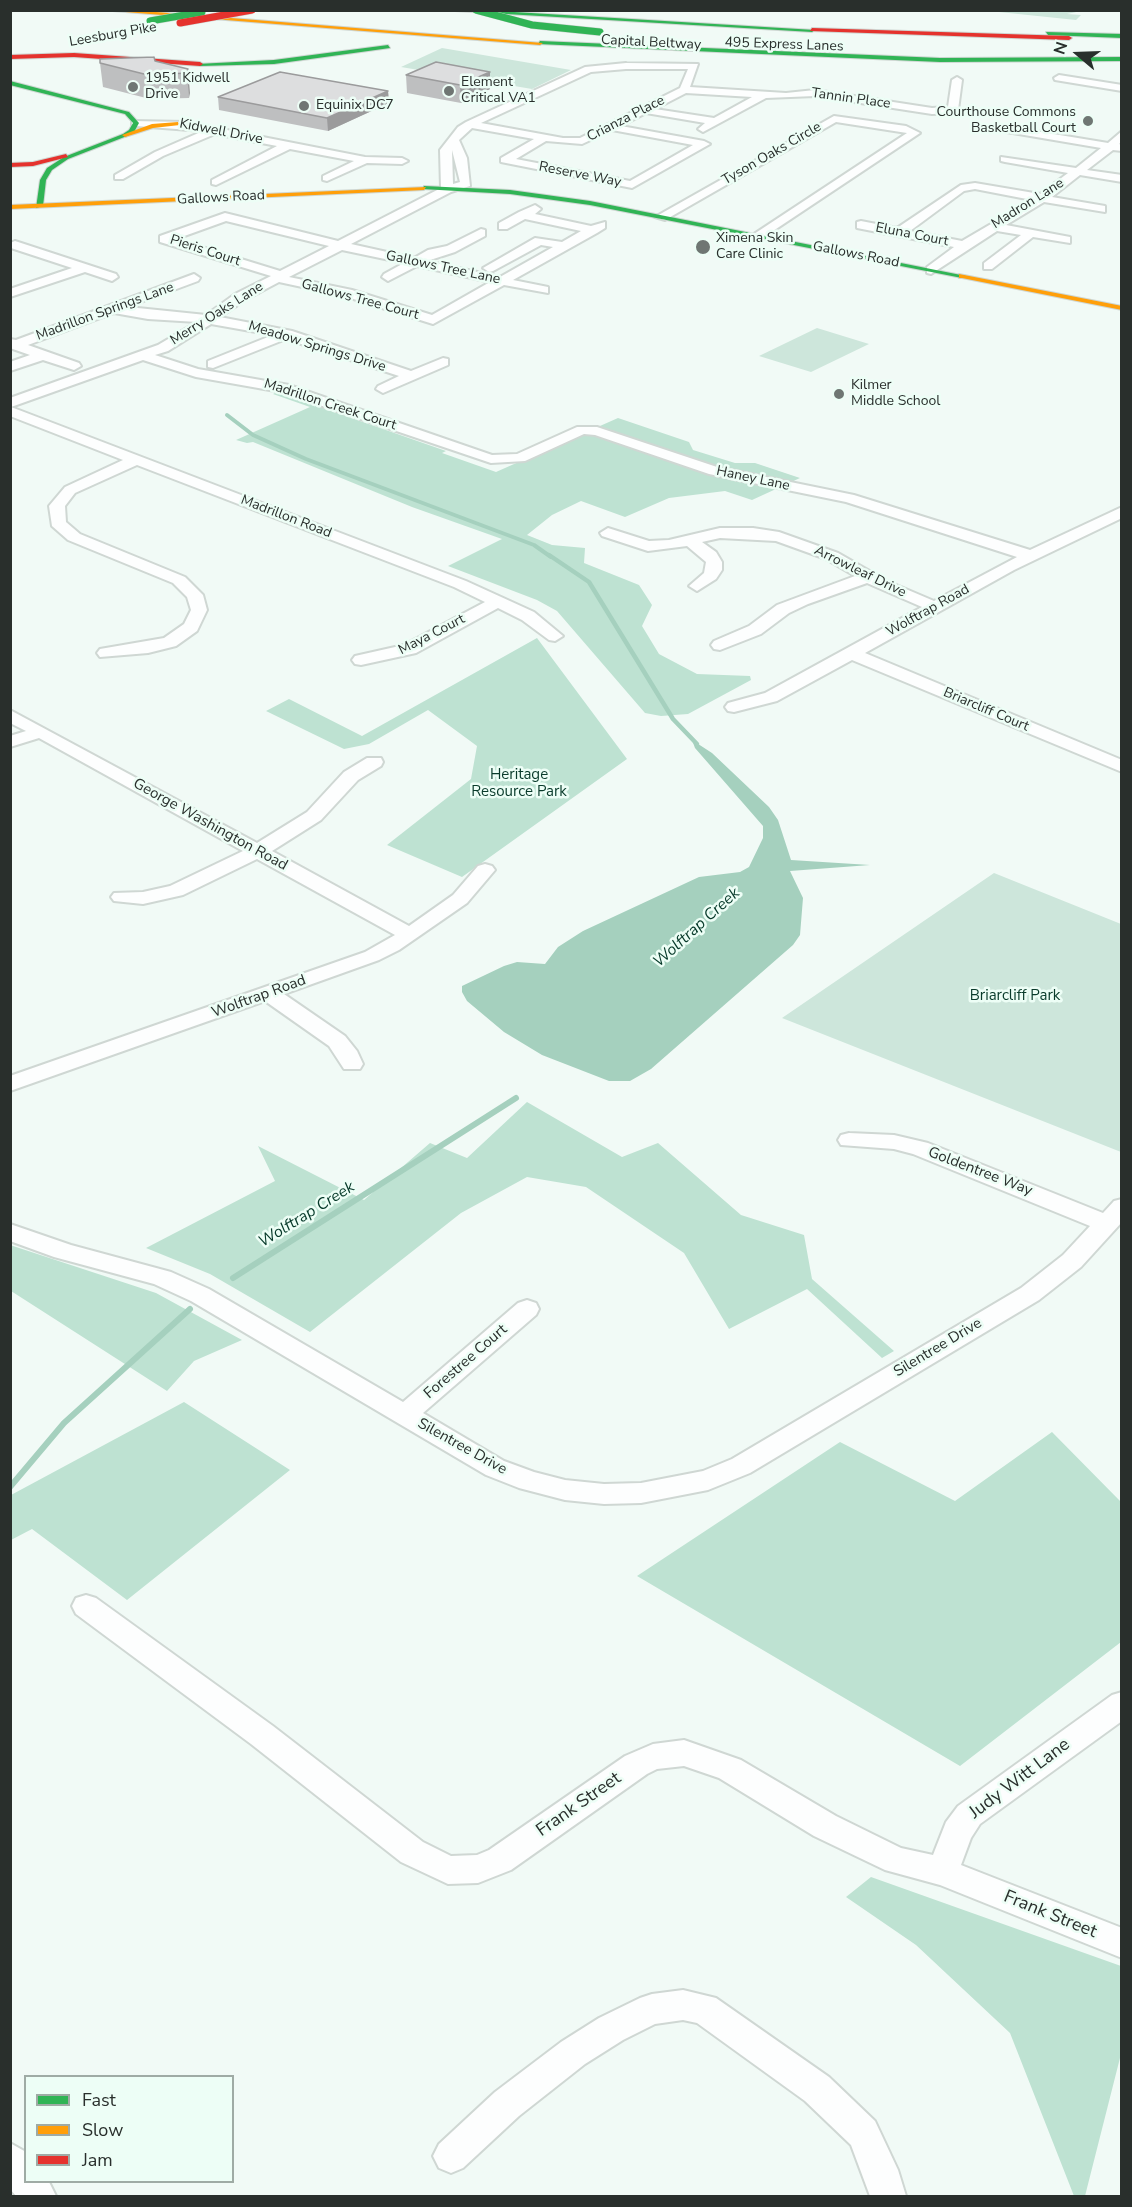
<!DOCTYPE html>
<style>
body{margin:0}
#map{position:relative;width:1132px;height:2207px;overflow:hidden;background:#f1faf6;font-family:"Nunito Sans",sans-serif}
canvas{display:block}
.frame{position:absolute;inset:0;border:12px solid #292f2c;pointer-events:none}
.legend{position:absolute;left:24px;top:2075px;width:210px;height:108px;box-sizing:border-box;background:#edfef6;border:2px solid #9faba5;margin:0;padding:8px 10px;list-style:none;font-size:18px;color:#292f2c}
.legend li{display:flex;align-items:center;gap:12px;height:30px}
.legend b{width:30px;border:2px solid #9faba5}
.north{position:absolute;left:1048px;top:24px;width:60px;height:60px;-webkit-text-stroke:4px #edfef6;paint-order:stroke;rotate:289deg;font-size:16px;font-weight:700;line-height:24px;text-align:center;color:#292f2c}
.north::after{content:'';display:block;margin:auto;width:21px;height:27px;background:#292f2c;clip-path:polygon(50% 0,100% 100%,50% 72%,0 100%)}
</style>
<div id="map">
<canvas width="1132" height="2207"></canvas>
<div class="frame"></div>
<ul class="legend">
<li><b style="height:8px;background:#30b455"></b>Fast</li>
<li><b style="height:8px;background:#ff9f0a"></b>Slow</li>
<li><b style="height:8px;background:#e5322d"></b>Jam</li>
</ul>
<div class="north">N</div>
</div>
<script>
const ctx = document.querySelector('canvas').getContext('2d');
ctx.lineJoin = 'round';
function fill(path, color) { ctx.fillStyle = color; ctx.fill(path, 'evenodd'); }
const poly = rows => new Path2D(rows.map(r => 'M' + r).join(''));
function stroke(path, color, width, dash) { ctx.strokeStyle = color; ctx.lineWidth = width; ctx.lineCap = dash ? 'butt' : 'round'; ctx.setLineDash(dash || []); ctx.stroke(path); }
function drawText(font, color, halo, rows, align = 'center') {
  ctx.font = font + ' "Nunito Sans",sans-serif'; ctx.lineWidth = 5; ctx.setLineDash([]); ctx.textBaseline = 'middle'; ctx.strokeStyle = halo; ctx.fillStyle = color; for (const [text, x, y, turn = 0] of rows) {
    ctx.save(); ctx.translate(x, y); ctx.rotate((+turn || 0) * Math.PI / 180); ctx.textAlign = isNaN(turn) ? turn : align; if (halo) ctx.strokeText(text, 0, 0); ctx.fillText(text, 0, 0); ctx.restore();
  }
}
const green = poly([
 [1024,10,1081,11,1067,14,1081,15,1076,20,999,12],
 [442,48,571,70,532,89,401,67],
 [817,328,869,344,811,372,759,356],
 [994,873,1121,924,1121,1152,782,1018]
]);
const forest = poly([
 [277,392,446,451,442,453,496,472,618,418,689,442,693,450,735,463,755,463,800,478,752,500,725,491,669,498,625,517,581,501,552,515,527,535,552,545,585,548,584,563,639,585,652,605,642,626,659,654,697,674,750,676,751,680,688,714,661,716,645,713,557,611,537,600,448,566,502,539,412,507,253,442,247,443,236,440,310,407,273,394],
 [537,638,627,759,462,877,387,845,471,779,477,746,428,710,369,744,344,749,266,711,289,699,362,736],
 [527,1102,622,1157,658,1143,741,1215,804,1235,812,1279,894,1351,882,1358,807,1289,729,1329,684,1253,586,1187,527,1177,461,1213,310,1332,210,1274,146,1248,275,1181,258,1146,364,1200,430,1143,467,1158],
 [10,1245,156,1293,242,1340,194,1361,167,1391,11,1291],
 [184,1402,290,1470,127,1600,32,1529,11,1540,11,1495],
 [1052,1432,1121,1502,1121,1642,960,1766,637,1576,840,1442,955,1501],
 [871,1877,1121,1966,1121,2054,1085,2196,1074,2196,1010,2033,916,1945,846,1897]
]);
const water = poly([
 [692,740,712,753,769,807,778,820,791,860,870,865,790,871,803,898,800,935,793,945,651,1069,630,1081,609,1081,542,1055,504,1032,467,1001,462,992,462,986,504,966,517,962,545,964,558,947,583,931,699,877,740,872,749,867,763,838,763,826,695,748]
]);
const streamFar2 = poly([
 [227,415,253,435,306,459,534,545,551,557]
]);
const streamFar1 = poly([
 [549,555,589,582,673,719,697,744]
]);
const stream = poly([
 [233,1278,516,1098],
 [10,1487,64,1423,190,1309]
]);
const street = poly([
 [626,63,698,64,690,87,786,93,815,90,932,108,948,107,952,80,957,77,962,80,958,110,953,113,932,114,815,96,766,98,703,132,698,129,705,123,646,113,621,126,704,141,710,144,632,188,501,162,501,158,534,139,472,128,459,140,467,158,470,186,451,192,351,244,414,258,428,250,447,246,481,229,485,230,485,236,455,252,427,261,500,277,553,247,541,245,493,271,489,272,483,268,535,238,562,242,581,231,525,219,507,229,499,229,499,223,519,212,535,205,541,209,535,214,591,226,605,222,605,228,597,233,513,280,548,287,548,293,504,285,433,324,344,296,279,282,245,300,220,317,292,331,411,371,443,358,448,359,448,365,383,393,376,389,378,386,399,376,286,339,213,368,208,367,208,361,273,335,211,324,168,351,155,355,198,369,289,385,492,455,517,454,577,427,597,427,717,467,854,495,1030,550,1122,507,1122,518,1014,570,865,653,1122,760,1122,772,852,660,777,701,734,712,728,711,725,707,728,703,765,693,922,607,867,583,808,604,789,613,761,634,720,650,714,649,711,645,714,641,749,626,777,605,855,576,826,559,776,541,720,538,702,542,716,552,722,562,722,570,716,579,697,591,689,586,704,573,706,562,687,546,648,551,602,536,600,533,608,528,649,541,669,540,720,528,753,528,779,532,838,553,887,581,934,601,1017,557,846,502,709,474,595,435,584,434,525,461,491,463,281,392,196,377,143,360,11,407,466,581,534,612,563,636,555,641,549,640,522,620,498,608,416,653,361,665,355,664,352,660,355,656,404,645,485,602,454,587,137,465,75,493,65,506,66,522,80,534,185,577,203,595,207,610,197,631,176,646,148,653,100,657,97,653,100,649,164,638,184,624,191,610,187,597,173,583,68,540,52,526,49,506,65,487,123,460,10,416,10,398,158,345,197,322,148,319,114,313,28,345,79,363,81,366,74,370,43,360,10,371,10,362,30,355,10,348,10,339,16,340,194,274,200,278,198,281,128,307,206,315,235,294,271,276,160,242,160,236,225,213,338,241,441,188,440,150,458,127,466,122,585,67,626,63],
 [626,69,688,69,680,88,580,138,563,138,481,123,591,72,626,69],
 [686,93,752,97,714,118,655,109,686,93],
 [612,130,693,145,630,181,516,159,546,141,582,144,612,130],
 [452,150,460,182,453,184,452,150],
 [226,221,329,246,280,271,176,239,226,221],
 [342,250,404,263,384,274,382,277,388,281,417,266,490,282,432,315,352,290,289,277,342,250],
 [1059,75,1122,85,1122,91,1055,80,1054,78,1059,75],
 [834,116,906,126,920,133,761,239,751,236,907,133,836,122,665,220,655,217,834,116],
 [132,121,186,122,365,157,402,158,408,161,402,164,367,163,327,181,323,180,323,176,354,161,290,149,216,185,212,184,212,180,277,146,215,134,163,156,123,179,115,179,115,175,155,152,203,131,136,126,132,125,132,121],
 [999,125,1108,143,1122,131,1122,141,1119,144,1122,145,1122,151,1113,150,1087,170,1122,175,1122,182,1080,175,1052,197,1105,206,1105,212,1044,202,1006,225,1070,237,1070,243,1033,237,992,269,984,269,984,263,1021,235,997,231,931,274,927,273,927,267,954,247,857,228,857,222,861,221,897,228,961,185,975,183,1040,194,1068,173,1005,162,1001,161,1001,157,1076,168,1101,148,995,130,995,126,999,125],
 [975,189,1032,200,962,241,910,231,964,191,975,189],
 [15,241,116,274,118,277,112,281,85,272,10,297,10,289,72,268,11,248,10,243,15,241],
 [10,710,257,843,307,812,344,772,367,758,381,758,383,762,381,766,358,780,321,820,272,851,409,926,453,895,478,866,485,864,492,866,495,870,467,903,399,950,379,960,284,994,345,1036,357,1051,363,1064,360,1069,344,1069,329,1046,265,1001,10,1091,10,1076,365,952,395,935,257,859,183,895,143,904,114,901,111,897,114,893,143,892,170,886,243,851,39,738,10,747,10,736,26,731,10,723,10,710],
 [849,1133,894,1135,928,1143,1103,1213,1114,1201,1122,1199,1122,1222,1081,1267,1039,1300,750,1473,708,1490,641,1503,604,1504,565,1500,519,1488,486,1475,191,1301,154,1284,54,1257,10,1241,10,1224,71,1245,171,1272,209,1289,403,1402,518,1303,527,1300,536,1303,539,1309,536,1315,423,1413,504,1461,534,1472,565,1480,604,1484,641,1483,703,1471,732,1459,1021,1288,1063,1255,1090,1226,913,1154,894,1149,841,1145,838,1140,841,1135,849,1133],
 [86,1595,96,1598,273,1726,423,1842,451,1856,477,1855,489,1850,625,1756,653,1744,684,1740,741,1760,836,1816,901,1848,933,1855,946,1822,958,1806,1112,1695,1122,1692,1122,1721,980,1824,971,1838,961,1865,1122,1928,1122,1958,940,1885,885,1870,814,1836,719,1778,684,1766,657,1769,647,1774,511,1870,478,1883,448,1884,401,1862,251,1744,76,1614,72,1606,76,1598,86,1595],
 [683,1990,716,1998,829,2077,875,2121,898,2170,906,2196,870,2196,851,2145,805,2101,697,2023,683,2020,655,2024,623,2040,585,2064,519,2116,463,2168,451,2173,439,2168,433,2156,439,2144,495,2092,561,2042,599,2018,640,1998,652,1994,683,1990],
 [10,2143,26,2152,26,2182,49,2182,56,2196,16,2196,10,2189,10,2143]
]);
const fast = poly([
 [438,10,481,10,815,30,812,32,438,10],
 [1046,32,1122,34,1122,38,1048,35,1046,32],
 [540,41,940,58,1122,57,1122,61,940,62,538,44,540,41],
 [388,45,390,48,274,64,200,66,197,64,274,60,388,45],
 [10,81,129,112,139,123,134,132,127,136,68,159,52,170,46,180,43,206,36,208,40,180,47,168,64,157,123,134,129,130,133,123,125,114,10,85,10,81],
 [424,186,510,190,590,201,966,276,962,278,590,205,510,194,422,189,424,186]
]);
const slow = poly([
 [100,10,131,10,543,43,540,45,100,10],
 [178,122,180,125,153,128,125,137,122,135,152,124,178,122],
 [426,187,424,190,10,209,10,205,426,187],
 [959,274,1122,306,1122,310,962,278,959,278,959,274]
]);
const jam = poly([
 [812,28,1069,36,1072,38,1069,40,810,31,812,28],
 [74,53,200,62,203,64,200,66,74,57,10,59,10,55,74,53],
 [66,154,68,157,33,166,10,167,10,163,33,162,66,154]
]);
const fastBridge = poly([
 [476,10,532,25,600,32],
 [150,21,202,12]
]);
const jamBridge = poly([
 [180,23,252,10]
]);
const wall = poly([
 [155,61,188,69,189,98,150,99,103,87,100,63],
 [406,75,490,89,461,103,407,93],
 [388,91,389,103,328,131,219,110,218,97]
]);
const shadedWall = poly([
 [188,69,190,93,189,98,187,73],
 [490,72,490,89,461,103,460,85],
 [388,91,389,103,328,131,327,118]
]);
const building = poly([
 [154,57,155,61,188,69,187,73,148,75,100,63,100,59,154,57],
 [436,62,490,72,460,85,406,75,436,62],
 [280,72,388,91,327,118,218,97,280,72]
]);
const markers = [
 [133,87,6,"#6f7673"],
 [449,91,6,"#6f7673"],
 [304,106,6,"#6f7673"],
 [1088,121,6,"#6f7673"],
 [703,247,8,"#6f7673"],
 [839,394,6,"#6f7673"]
];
const farStreetnames = [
 ["Leesburg Pike",113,35,-10],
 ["Capital Beltway",651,43,3],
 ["495 Express Lanes",784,45,2],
 ["Tannin Place",851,99,8],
 ["Crianza Place",626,119,-27],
 ["Kidwell Drive",221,132,11],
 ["Tyson Oaks Circle",772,154,-30],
 ["Reserve Way",580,175,11],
 ["Gallows Road",221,198,-3],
 ["Madron Lane",1028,204,-32],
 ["Eluna Court",912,235,11],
 ["Pieris Court",205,251,18],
 ["Gallows Road",856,255,11],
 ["Gallows Tree Lane",443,268,12],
 ["Gallows Tree Court",360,300,15],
 ["Madrillon Springs Lane",105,312,-20],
 ["Merry Oaks Lane",217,314,-32],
 ["Meadow Springs Drive",317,347,17],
 ["Madrillon Creek Court",330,405,18],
 ["Haney Lane",753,479,12],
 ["Madrillon Road",286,517,21],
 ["Arrowleaf Drive",860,572,26],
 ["Wolftrap Road",928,611,-29],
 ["Maya Court",432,635,-27],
 ["Briarcliff Court",986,710,23]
];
const farPoinames = [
 ["1951 Kidwell",145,79],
 ["Drive",145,95],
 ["Element",461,83],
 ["Critical VA1",461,99],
 ["Equinix DC7",316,106],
 ["Courthouse Commons",1076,113,"right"],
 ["Basketball Court",1076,129,"right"],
 ["Ximena Skin",716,239],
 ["Care Clinic",716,255],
 ["Kilmer",851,386],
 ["Middle School",851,402]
];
const parkNames = [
 ["Heritage",519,775],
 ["Resource Park",519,792],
 ["Briarcliff Park",1015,996]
];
const streetNames = [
 ["George Washington Road",210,825,29],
 ["Wolftrap Road",259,997,-20],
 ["Goldentree Way",980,1172,21],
 ["Silentree Drive",938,1348,-31],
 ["Forestree Court",466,1362,-41],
 ["Silentree Drive",462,1447,29]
];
const waterNames = [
 ["Wolftrap Creek",697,928,-42],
 ["Wolftrap Creek",307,1215,-32]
];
const nearStreetnames = [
 ["Judy Witt Lane",1020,1779,-37],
 ["Frank Street",579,1805,-35],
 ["Frank Street",1050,1915,22]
];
fill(green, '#cde6db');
fill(forest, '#bee2d2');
fill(water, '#a5d0be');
stroke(streamFar2, '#a5d0be', 4);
stroke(streamFar1, '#a5d0be', 4.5);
stroke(stream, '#a5d0be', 6);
stroke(street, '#cfd7d3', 4);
stroke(fast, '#cfd7d3', 2);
stroke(slow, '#cfd7d3', 2);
stroke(jam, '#cfd7d3', 2);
fill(street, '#fdfefe');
fill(fast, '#30b455');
fill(slow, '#ff9f0a');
fill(jam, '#e5322d');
stroke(fastBridge, '#cfd4d2', 8, []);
stroke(jamBridge, '#cfd4d2', 8, []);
stroke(fastBridge, '#30b455', 7);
stroke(jamBridge, '#e5322d', 7);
fill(wall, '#bebfc0');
fill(shadedWall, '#9b9b9c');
fill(building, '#dddedf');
stroke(building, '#9b9b9c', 1.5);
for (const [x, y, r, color] of markers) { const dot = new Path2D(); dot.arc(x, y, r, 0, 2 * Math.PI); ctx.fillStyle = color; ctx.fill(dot); stroke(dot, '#edfef6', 2); }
drawText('14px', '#292f2c', '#edfef6', farStreetnames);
drawText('14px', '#292f2c', '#edfef6', farPoinames, 'left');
drawText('15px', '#093b2b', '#edfef6', parkNames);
drawText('15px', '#292f2c', '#edfef6', streetNames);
drawText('italic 16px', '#063929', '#edfef6', waterNames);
drawText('18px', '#292f2c', '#edfef6', nearStreetnames);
</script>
